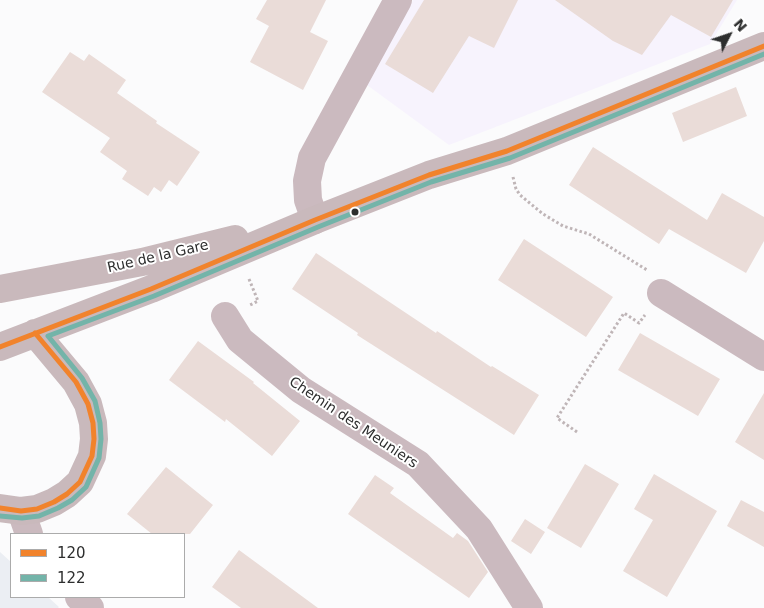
<!DOCTYPE html>
<style>
body{margin:0}
#map{position:relative;width:764px;height:608px;overflow:hidden;background:#fbfbfc;font-family:"DejaVu Sans",sans-serif}
canvas{display:block}
.legend{position:absolute;left:10px;top:533px;width:175px;height:65px;box-sizing:border-box;background:#fff;border:1px solid #ababab;margin:0;padding:6px 9px;list-style:none;font-size:15px;color:#2d2e2e}
.legend li{display:flex;align-items:center;gap:10px;height:25px}
.legend b{width:25px;border:1px solid #ababab}
.north{position:absolute;left:704px;top:10px;width:50px;height:50px;-webkit-text-stroke:4px #fff;paint-order:stroke;rotate:49deg;font-size:14px;font-weight:700;line-height:20px;text-align:center;color:#2d2e2e}
.north::after{content:'';display:block;margin:auto;width:18px;height:22px;background:#2d2e2e;clip-path:polygon(50% 0,100% 100%,50% 72%,0 100%)}
</style>
<div id="map">
<canvas width="764" height="608"></canvas>
<ul class="legend">
<li><b style="height:6px;background:#f1832c"></b>120</li>
<li><b style="height:6px;background:#73b4a9"></b>122</li>
</ul>
<div class="north">N</div>
</div>
<script>
const ctx = document.querySelector('canvas').getContext('2d');
ctx.lineJoin = 'round';
function fill(path, color) { ctx.fillStyle = color; ctx.fill(path, 'evenodd'); }
const poly = rows => new Path2D(rows.map(r => 'M' + r).join(''));
function stroke(path, color, width, dash) { ctx.strokeStyle = color; ctx.lineWidth = width; ctx.lineCap = dash ? 'butt' : 'round'; ctx.setLineDash(dash || []); ctx.stroke(path); }
function drawText(font, color, halo, rows, align = 'center') {
  ctx.font = font + ' "DejaVu Sans",sans-serif'; ctx.lineWidth = 4; ctx.setLineDash([]); ctx.textBaseline = 'middle'; ctx.strokeStyle = halo; ctx.fillStyle = color; for (const [text, x, y, turn = 0] of rows) {
    ctx.save(); ctx.translate(x, y); ctx.rotate((+turn || 0) * Math.PI / 180); ctx.textAlign = isNaN(turn) ? turn : align; if (halo) ctx.strokeText(text, 0, 0); ctx.fillText(text, 0, 0); ctx.restore();
  }
}
const industrial = poly([
 [413,0,737,0,710,44,449,145,367,85]
]);
const built = poly([
 [0,552,11,562,11,597,48,597,59,607,58,608,0,608]
]);
const building = poly([
 [267,0,326,0,310,32,328,41,303,90,250,62,269,26,256,19],
 [424,0,518,0,494,48,469,36,433,93,385,64],
 [555,0,733,0,711,37,671,15,642,55,613,41],
 [70,52,84,61,89,54,126,80,117,93,157,121,156,123,200,152,177,186,169,180,161,192,154,187,148,196,122,179,127,171,100,152,110,138,42,92],
 [736,87,747,116,683,142,672,113],
 [593,147,707,220,722,193,764,217,764,241,746,273,669,229,659,244,569,185],
 [524,239,613,297,586,337,498,280],
 [316,253,436,333,437,331,491,367,492,366,539,395,514,435,357,335,358,333,292,289],
 [640,333,720,379,698,416,618,370],
 [198,341,254,382,253,383,300,421,272,456,226,419,225,422,169,380],
 [764,393,764,460,735,442],
 [585,464,619,484,581,548,547,528],
 [166,467,213,505,190,534,152,534,127,514],
 [654,474,717,511,667,597,623,571,653,520,634,509],
 [375,475,394,488,390,493,453,538,457,533,468,541,488,572,469,598,348,514],
 [741,500,764,512,764,547,727,526],
 [525,519,545,532,531,554,511,541],
 [239,550,318,608,241,608,212,587]
]);
const path = poly([
 [513,177,516,189,520,195,543,214,563,226,589,234,647,270],
 [249,279,258,301,250,305],
 [577,432,557,418,624,313,639,323,645,315]
]);
const minor = poly([
 [315,220,308,200,307,181,312,158,398,0],
 [661,293,764,357],
 [225,316,240,340,301,390,418,464,479,529,529,608]
]);
const tertiary = poly([
 [21,511,29,534],
 [79,597,90,608]
]);
const secondary = poly([
 [0,289,142,262,235,239],
 [0,347,151,289,315,220,429,175,507,151,764,46],
 [0,508,21,511,37,509,54,502,67,494,80,482,92,456,94,439,93,423,88,404,76,382,35,333]
]);
const bus1 = poly([
 [0,347,151,289,315,220,429,175,507,151,764,46],
 [0,508,21,511,37,509,54,502,67,494,80,482,92,456,94,439,93,423,88,404,76,382,35,333]
]);
const bus2 = poly([
 [0,516,22,518,39,516,58,508,72,500,86,487,99,458,101,439,100,423,95,401,82,378,48,336,154,296,318,227,431,182,510,158,764,54]
]);
const markers = [
 [355,212,4.5,"#2d2e2e"]
];
const streetNames = [
 ["Rue de la Gare",158,257,-13],
 ["Chemin des Meuniers",353,423,34]
];
fill(industrial, '#f7f3fd');
fill(built, '#ebeef3');
fill(building, '#eadcd8');
stroke(path, '#bfb5b7', 3, [2.5, 2.5]);
stroke(minor, '#cbbabf', 28);
stroke(tertiary, '#cbbabf', 28);
stroke(secondary, '#c9b9bc', 28);
stroke(bus1, '#f1832c', 5);
stroke(bus2, '#73b4a9', 5);
for (const [x, y, r, color] of markers) { const dot = new Path2D(); dot.arc(x, y, r, 0, 2 * Math.PI); ctx.fillStyle = color; ctx.fill(dot); stroke(dot, '#fff', 2); }
drawText('14px', '#2d2e2e', '#fff', streetNames);
</script>
